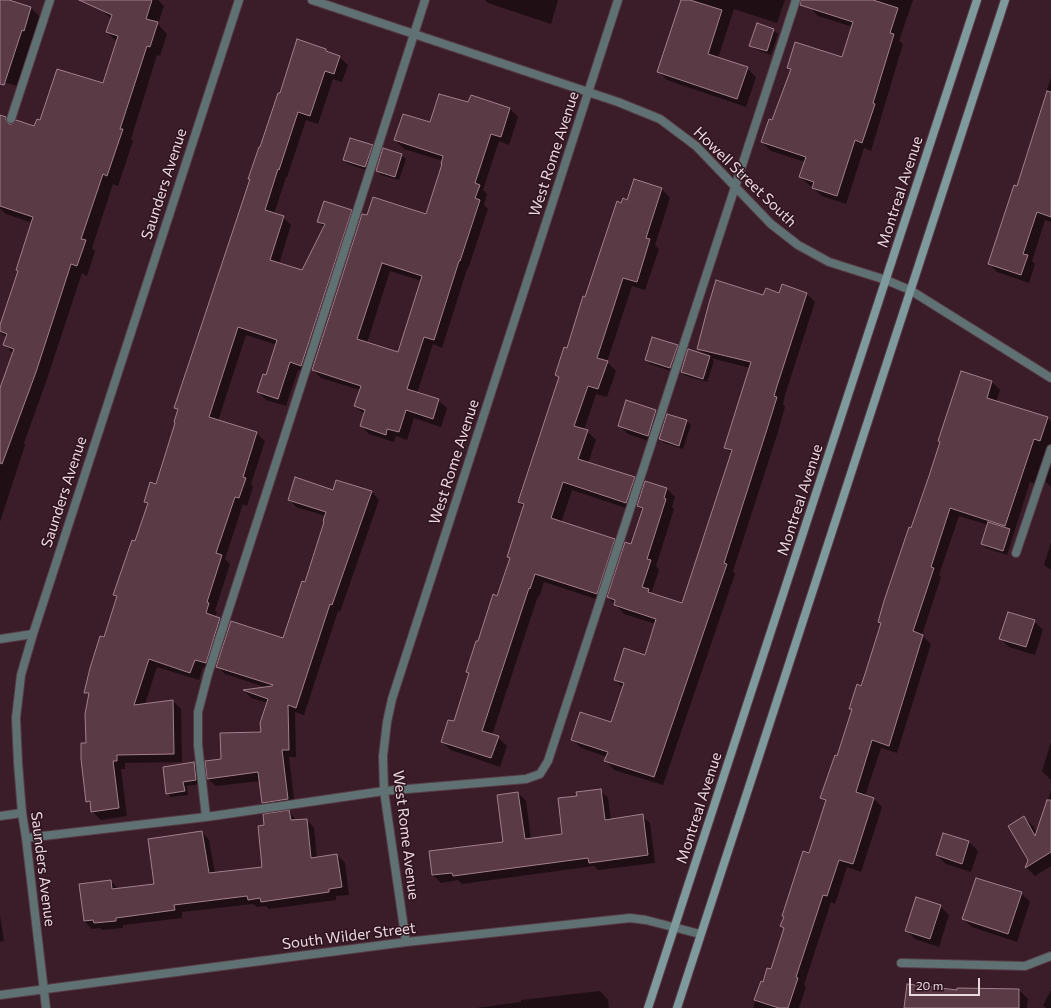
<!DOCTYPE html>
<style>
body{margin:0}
#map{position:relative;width:1051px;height:1008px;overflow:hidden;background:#3a1d28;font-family:Commissioner,sans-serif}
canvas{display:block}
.scale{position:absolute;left:909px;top:978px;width:71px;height:18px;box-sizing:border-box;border:2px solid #ecd8df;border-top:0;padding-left:5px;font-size:12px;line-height:14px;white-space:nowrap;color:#ecd8df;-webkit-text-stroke:3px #2f141f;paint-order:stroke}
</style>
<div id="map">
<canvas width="1051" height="1008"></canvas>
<div class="scale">20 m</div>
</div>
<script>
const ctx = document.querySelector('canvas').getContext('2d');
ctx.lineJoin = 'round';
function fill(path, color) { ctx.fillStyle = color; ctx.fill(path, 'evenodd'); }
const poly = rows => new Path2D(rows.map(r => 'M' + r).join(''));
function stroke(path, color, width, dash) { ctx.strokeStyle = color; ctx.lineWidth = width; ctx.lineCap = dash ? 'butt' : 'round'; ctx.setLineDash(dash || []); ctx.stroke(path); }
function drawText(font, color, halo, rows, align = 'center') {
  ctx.font = font + ' Commissioner,sans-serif'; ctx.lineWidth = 3; ctx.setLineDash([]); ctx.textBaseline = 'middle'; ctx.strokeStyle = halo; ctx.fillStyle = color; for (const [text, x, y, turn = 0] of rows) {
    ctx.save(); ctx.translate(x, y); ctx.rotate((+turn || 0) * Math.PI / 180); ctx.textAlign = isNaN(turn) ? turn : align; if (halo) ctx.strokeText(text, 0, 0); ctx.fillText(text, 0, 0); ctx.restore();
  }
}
const shadow = poly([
 [0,0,11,0,14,2,31,8,41,18,34,41,32,40,17,86,0,81],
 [103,0,158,0,164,6,158,24,167,34,160,56,157,55,131,139,133,141,118,186,113,184,92,248,95,251,87,276,82,273,46,382,24,443,25,445,0,522,0,390,13,354,5,345,7,338,0,331,0,328,19,272,17,270,33,223,6,214,0,208,0,116,5,118,13,125,35,128,41,121,103,85,117,42,107,32,112,19,100,9],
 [485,0,558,0,551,24,488,3],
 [682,0,785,0,777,23,734,9,718,58,747,68,756,77,746,107,667,80,658,71],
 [812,0,913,0,899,41,903,44,871,151,864,148,846,204,822,196,800,177,805,162,771,151,762,142,773,121,791,70,788,67,843,58,853,27,818,16,810,7],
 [773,30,778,34,771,55,755,49,751,45],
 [326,50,330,54,339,57,348,65,342,82,333,79,318,124,306,120,287,177,286,177,274,214,283,217,291,225,279,264,303,271,325,228,318,221,351,211,361,221,368,216,426,215,443,164,443,161,404,149,395,140,469,103,471,96,510,109,518,117,509,145,499,141,483,190,487,194,484,205,488,209,468,269,467,269,442,348,433,344,417,393,438,400,447,408,441,427,414,418,407,440,396,436,394,442,369,434,361,426,364,414,355,406,360,390,321,378,311,368,309,374,298,370,286,406,266,400,258,392,267,377,277,345,246,335,218,421,256,433,265,441,251,484,253,487,247,506,243,504,225,559,230,564,215,611,217,612,215,617,220,619,230,628,284,639,305,584,325,522,326,516,296,507,289,499,334,491,372,492,379,500,340,612,338,611,304,715,295,712,296,757,289,757,295,807,270,810,263,803,260,781,216,786,208,779,222,760,262,733,268,703,251,698,245,691,268,688,225,674,216,665,214,671,203,667,199,680,157,667,145,704,173,701,181,709,182,762,125,763,125,769,121,769,127,816,101,820,92,811,92,805,87,801,87,744,89,696,86,692,117,598,114,595,136,542,148,505,145,502,156,485,179,411,175,407,251,180,250,179,280,94],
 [390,271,422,281,398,353,367,343],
 [1051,77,1051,222,1045,220,1032,261,1035,264,1029,283,997,272,989,264,1017,187,1039,119,1038,117],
 [372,146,376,150,369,171,348,164,344,160],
 [401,155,406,159,399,180,381,175,377,170],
 [662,189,670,198,655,245,659,249,645,290,632,286,607,362,616,371,607,397,596,394,584,430,587,431,596,440,588,463,634,478,644,488,667,489,675,497,672,507,674,509,656,566,659,570,651,594,683,604,732,454,725,447,750,368,711,358,714,361,707,382,686,376,682,371,705,355,698,349,764,297,780,294,807,294,815,302,785,395,783,404,785,407,777,435,733,571,735,574,663,785,614,770,606,761,607,757,581,748,572,739,612,723,623,688,615,679,645,656,656,624,624,614,607,596,605,602,544,582,539,597,538,596,492,735,498,737,507,746,500,767,451,750,442,742,454,723,470,674,467,671,498,597,510,559,508,557,524,507,519,502,560,378,556,375,622,204],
 [572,490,635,511,637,505,643,511,632,546,624,550,614,540,561,523],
 [677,346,681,350,674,372,650,364,646,360],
 [962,372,992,382,1000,390,996,402,1048,418,1051,422,1051,442,1048,452,1051,455,1051,487,1045,481,1043,487,1030,482,1007,555,986,548,982,544,988,525,959,516,939,575,941,577,922,635,931,644,897,753,881,748,865,796,874,799,882,807,861,872,847,867,835,904,831,902,804,985,806,987,799,1008,753,1008,761,982,764,983,771,970,785,929,782,926,784,917,783,916,810,854,827,803,822,798,837,757,852,710,851,708,861,687,882,625,879,622,930,476],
 [627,402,656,411,666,421,668,415,687,421,691,425,683,449,664,443,659,438,657,444,628,434,619,425],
 [1051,542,1051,570,1044,565],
 [1034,621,1043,630,1035,655,1009,647,1000,638],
 [1051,742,1051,780,1042,771],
 [194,764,198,768,200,784,187,786,188,795,171,797,167,793],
 [600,790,608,798,611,820,642,816,650,823,655,863,598,870,594,866,462,884,458,880,441,883,433,875,430,852,504,843,518,793,526,801,531,839,564,834,578,797],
 [1051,791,1051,802,1048,799],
 [1051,806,1051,866,1035,876,1026,867,1029,860,1024,818,1033,826,1037,834],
 [289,811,297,821,307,820,314,828,317,858,337,855,345,863,349,895,336,896,336,900,269,909,266,906,257,907,253,904,182,912,182,918,123,925,123,928,102,930,100,928,92,929,84,921,80,885,111,881,118,889,155,884,202,832,209,840,215,874,264,868,266,826],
 [944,834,969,842,978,851,971,872,946,864,937,855],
 [1021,893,1030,902,1017,942,972,927,963,919],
 [940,906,949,915,939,947,915,939,906,930],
 [0,915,4,941,0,942],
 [1019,990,1028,999,1027,1008,905,1008,958,991],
 [1051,990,1051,1008,1046,1008,1043,1005],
 [600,991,608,1000,609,1008,476,1008,521,1002,521,1000]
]);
const building = poly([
 [0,0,9,0,31,7,24,31,22,30,4,85,0,84,0,0],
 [79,0,152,0,146,19,158,22,150,47,147,46,120,129,123,129,107,176,103,174,81,239,86,240,77,266,71,264,36,372,2,464,0,463,0,388,14,349,3,345,7,334,0,331,0,325,18,271,16,270,33,217,0,206,0,115,6,117,6,120,9,124,12,124,16,120,34,126,37,119,40,120,57,69,103,83,118,36,106,32,112,15,79,0],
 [681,0,690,0,722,10,708,54,748,67,737,99,657,72,681,0],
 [801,0,873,0,898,8,890,33,894,34,873,103,875,104,862,143,855,140,837,196,812,188,814,182,799,177,806,157,761,142,769,119,772,120,791,69,787,68,795,42,842,57,853,22,800,5,801,0],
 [757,23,774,29,767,51,749,46,757,23],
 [297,39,326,49,326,51,340,56,334,74,325,71,310,116,298,112,279,170,278,169,265,210,284,216,270,260,302,270,325,224,317,222,324,201,352,210,301,366,290,362,278,399,257,392,263,374,266,375,277,340,238,327,209,417,257,432,243,477,246,478,239,498,235,497,216,553,222,555,207,602,209,603,206,613,220,618,206,663,195,660,190,673,149,659,134,705,173,700,174,754,117,755,117,761,113,761,119,808,91,812,90,801,86,802,81,759,81,743,86,743,85,714,89,693,84,693,90,668,100,636,104,637,117,596,113,595,132,540,135,541,148,503,144,502,150,482,156,484,175,423,174,422,178,409,174,408,250,179,248,179,259,147,260,147,278,93,280,93,297,39],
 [1047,91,1051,92,1051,217,1037,212,1023,254,1028,255,1021,275,988,264,1014,185,1017,186,1047,91],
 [439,94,468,102,471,95,510,108,501,137,491,134,475,183,480,185,475,198,480,200,460,261,459,261,434,340,424,337,407,389,439,399,433,419,406,410,399,432,387,429,386,435,360,426,365,410,354,406,361,386,312,370,362,214,367,215,373,197,426,214,442,164,441,164,443,156,394,140,403,114,430,122,439,94],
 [382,263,422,276,398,352,357,339,382,263],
 [350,138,373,145,365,167,343,160,350,138],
 [383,148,402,154,395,177,376,171,383,148],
 [634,179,662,188,646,238,650,239,637,282,623,278,597,358,608,361,598,389,588,386,574,426,588,430,578,459,635,477,626,503,563,482,551,518,615,539,597,594,535,574,530,589,529,588,482,731,499,736,491,758,441,742,448,720,454,721,469,673,466,672,476,641,478,641,493,594,497,596,510,558,507,557,524,504,518,502,559,377,555,375,564,347,567,348,583,296,585,297,617,201,621,203,623,198,627,200,634,179],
 [716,280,763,295,766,288,779,293,782,284,807,293,777,386,774,396,777,397,768,426,724,563,727,564,654,777,604,761,608,752,571,740,580,712,611,722,624,683,614,680,624,648,645,655,656,619,614,605,615,600,607,597,625,542,631,544,643,508,637,506,645,481,667,488,664,498,666,499,647,559,651,560,642,587,649,589,648,592,682,603,732,450,724,448,751,362,697,349,709,303,716,280],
 [652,337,678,345,670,368,645,360,652,337],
 [688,349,710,356,703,379,681,372,688,349],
 [961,371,992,381,987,398,1048,417,1040,441,1034,439,1005,526,950,508,931,567,934,568,913,631,923,635,889,746,872,740,856,792,874,798,853,864,839,860,827,896,823,895,796,977,798,978,788,1008,779,1008,754,1000,761,981,763,982,767,968,771,969,784,928,780,926,784,917,782,916,803,851,809,853,826,800,820,798,835,755,837,756,852,709,849,709,857,684,861,686,864,677,881,623,878,622,884,601,909,527,911,528,929,476,940,442,938,441,961,371],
 [626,400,656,410,648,436,618,426,626,400],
 [667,414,687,420,679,446,659,439,667,414],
 [295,477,333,490,336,480,372,491,332,605,330,604,296,708,288,705,289,750,282,750,288,799,262,803,258,772,207,779,205,761,221,759,220,733,261,732,260,723,268,699,243,690,272,686,273,685,216,667,231,621,283,638,302,581,305,582,324,522,323,521,326,512,288,500,295,477],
 [988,522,1010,529,1003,551,981,544,988,522],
 [1008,612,1035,620,1026,647,999,639,1008,612],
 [194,762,196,780,183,782,185,791,166,794,163,767,194,762],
 [601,789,605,820,643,814,648,855,589,863,588,858,453,876,452,873,432,875,429,851,503,842,497,795,518,792,525,839,562,834,558,798,577,796,576,792,601,789],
 [1047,800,1051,800,1051,852,1025,868,1028,860,1008,826,1024,816,1035,836,1047,800],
 [289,810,291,820,307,819,311,858,337,854,342,887,329,889,329,892,261,902,260,898,248,900,247,896,174,905,175,910,116,918,116,921,94,923,93,920,84,921,79,884,111,880,112,889,154,884,148,839,202,831,209,873,262,867,258,826,264,825,263,814,289,810],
 [943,833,969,841,962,864,936,855,943,833],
 [976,878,1022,892,1008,934,962,919,976,878],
 [916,897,941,905,930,939,905,931,916,897],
 [907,984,957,990,957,988,1019,989,1019,1008,904,1008,907,984]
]);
const lane = poly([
 [11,119,50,0],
 [1016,553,1051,449],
 [0,816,22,813],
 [206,817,198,745,198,712,208,674,425,0],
 [26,838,206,817,384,791,526,779,540,774,548,761,796,0],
 [901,963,1025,966,1051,956]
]);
const street = poly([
 [312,0,618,102,660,119,696,146,771,224,798,245,829,262,886,280,910,290,1051,378],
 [0,639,33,634],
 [406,942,384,791,383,756,387,722,392,699,618,0],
 [0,995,406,942,630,918,646,920,700,934],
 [46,1008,26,838,22,813,18,763,16,718,21,675,33,634,239,0]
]);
const secondary = poly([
 [648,1008,977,0],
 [677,1008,1005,0]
]);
const streetNames = [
 ["West Rome Avenue",554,154,-72],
 ["Howell Street South",745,177,44],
 ["Saunders Avenue",164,184,-72],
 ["Montreal Avenue",900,192,-72],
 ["West Rome Avenue",454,462,-72],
 ["Saunders Avenue",64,492,-72],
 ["Montreal Avenue",800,500,-72],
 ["Montreal Avenue",699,808,-72],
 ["West Rome Avenue",406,835,83],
 ["Saunders Avenue",43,869,83],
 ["South Wilder Street",349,936,-7]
];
fill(shadow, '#0007');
fill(building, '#593a45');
stroke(building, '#a27f8b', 1);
stroke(lane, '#563b45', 10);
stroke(street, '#563b45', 10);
stroke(secondary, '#563b45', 10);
stroke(lane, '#5f7172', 8);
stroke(street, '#5f7172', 8);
stroke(secondary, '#7e9a9d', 8);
drawText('15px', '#ecd8df', '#2f141f', streetNames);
</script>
